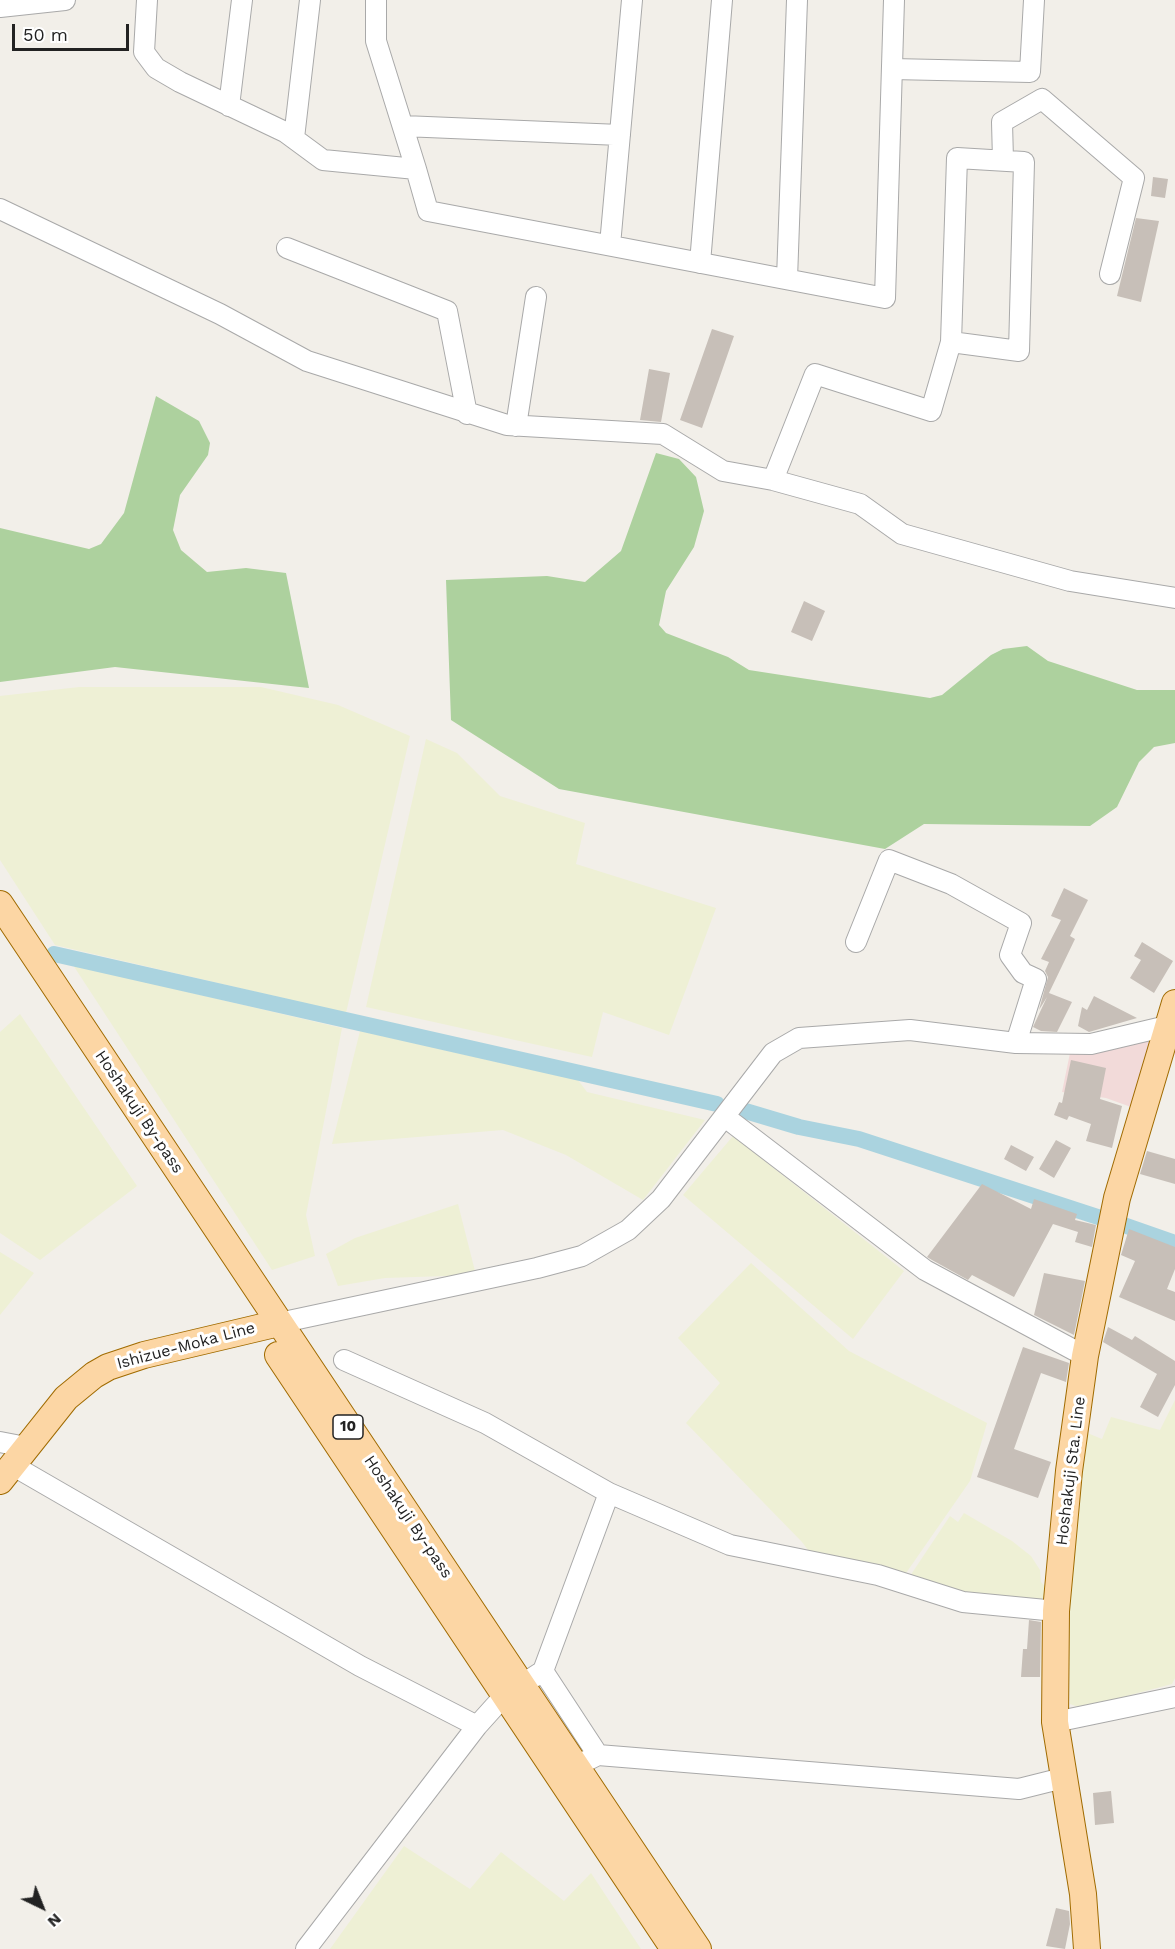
<!DOCTYPE html>
<style>
body{margin:0}
#map{position:relative;width:1175px;height:1949px;overflow:hidden;background:#f2efe9;font-family:"Work Sans",sans-serif}
canvas{display:block}
.north{position:absolute;left:12px;top:1877px;width:60px;height:60px;-webkit-text-stroke:4px #fff;paint-order:stroke;rotate:137deg;font-size:16px;font-weight:700;line-height:24px;text-align:center;color:#222}
.north::after{content:'';display:block;margin:auto;width:21px;height:27px;background:#222;clip-path:polygon(50% 0,100% 100%,50% 72%,0 100%)}
.scale{position:absolute;left:12px;top:24px;width:117px;height:27px;box-sizing:border-box;border:3px solid #222;border-top:0;padding-left:8px;font-size:18px;line-height:21px;white-space:nowrap;color:#222;-webkit-text-stroke:4px #fff;paint-order:stroke}
</style>
<div id="map">
<canvas width="1175" height="1949"></canvas>
<div class="north">N</div>
<div class="scale">50 m</div>
</div>
<script>
const ctx = document.querySelector('canvas').getContext('2d');
ctx.lineJoin = 'round';
function fill(path, color) { ctx.fillStyle = color; ctx.fill(path, 'evenodd'); }
const poly = rows => new Path2D(rows.map(r => 'M' + r).join(''));
function stroke(path, color, width, dash) { ctx.strokeStyle = color; ctx.lineWidth = width; ctx.lineCap = dash ? 'butt' : 'round'; ctx.setLineDash(dash || []); ctx.stroke(path); }
function drawText(font, color, halo, rows, align = 'center') {
  ctx.font = font + ' "Work Sans",sans-serif'; ctx.lineWidth = 6; ctx.setLineDash([]); ctx.textBaseline = 'middle'; ctx.strokeStyle = halo; ctx.fillStyle = color; for (const [text, x, y, turn = 0] of rows) {
    ctx.save(); ctx.translate(x, y); ctx.rotate((+turn || 0) * Math.PI / 180); ctx.textAlign = isNaN(turn) ? turn : align; if (halo) ctx.strokeText(text, 0, 0); ctx.fillText(text, 0, 0); ctx.restore();
  }
}
const commercial = poly([
 [1151,1037,1131,1107,1106,1098,1062,1092,1070,1053]
]);
const farmland = poly([
 [79,687,261,687,338,705,410,736,346,1013,55,945,0,860,0,696],
 [426,739,457,753,500,796,585,823,576,864,716,908,669,1035,603,1012,592,1057,366,1007],
 [73,965,342,1028,306,1215,315,1256,272,1270],
 [20,1014,137,1186,40,1260,0,1233,0,1032],
 [360,1031,578,1080,587,1092,705,1120,643,1200,566,1155,503,1130,332,1144],
 [733,1136,904,1271,853,1339,683,1195],
 [458,1204,476,1275,385,1278,338,1286,326,1254,355,1238],
 [0,1252,34,1273,0,1315],
 [751,1263,849,1351,987,1423,970,1481,904,1576,814,1558,802,1542,686,1423,720,1383,678,1338],
 [1175,1400,1175,1678,1172,1684,1081,1708,1070,1704,1068,1611,1085,1432,1102,1439,1111,1417,1160,1430],
 [964,1513,1012,1541,1031,1556,1040,1570,1041,1582,1049,1591,1047,1602,984,1598,908,1579,950,1516,958,1522],
 [404,1846,470,1889,501,1852,564,1901,591,1873,641,1949,330,1949]
]);
const forest = poly([
 [156,396,199,421,210,443,208,455,180,495,173,530,181,550,207,572,246,568,286,573,309,688,115,667,0,682,0,528,89,549,101,544,124,513],
 [656,453,679,459,696,477,704,511,694,547,666,591,659,625,666,633,728,657,749,670,930,698,942,695,991,655,1003,649,1027,646,1048,661,1137,690,1175,690,1175,743,1154,747,1139,762,1117,807,1090,826,924,824,885,849,559,789,451,720,446,580,547,576,585,582,621,551]
]);
const canal = poly([
 [54,954,717,1104],
 [742,1110,799,1127,859,1139,1101,1218],
 [1118,1223,1175,1243]
]);
const building = poly([
 [1153,177,1168,179,1165,198,1151,196],
 [1136,218,1159,221,1141,302,1117,296],
 [712,329,734,336,702,428,680,420],
 [649,369,670,373,661,422,640,420],
 [804,601,825,611,812,641,791,632],
 [1064,888,1088,900,1070,936,1075,939,1049,993,1072,1002,1057,1032,1041,1031,1033,1027,1047,997,1039,1010,1048,977,1045,971,1049,962,1041,959,1061,920,1051,916],
 [1142,942,1173,961,1154,993,1130,978,1141,960,1134,956],
 [1094,996,1137,1018,1089,1032,1078,1026,1082,1007,1087,1010],
 [1071,1060,1106,1068,1100,1099,1122,1106,1112,1148,1086,1141,1091,1124,1069,1116,1067,1120,1054,1115,1059,1102,1062,1103],
 [1056,1140,1071,1148,1054,1178,1039,1169],
 [1011,1145,1034,1157,1026,1171,1004,1159],
 [1147,1151,1175,1159,1175,1184,1140,1174],
 [982,1184,1031,1209,1034,1199,1077,1214,1075,1220,1096,1225,1092,1247,1075,1242,1078,1232,1053,1224,1014,1297,972,1275,968,1280,932,1260,927,1257],
 [1129,1229,1175,1247,1175,1269,1167,1289,1175,1292,1175,1321,1119,1297,1135,1261,1121,1255],
 [1044,1273,1085,1281,1074,1335,1034,1315],
 [1108,1327,1132,1340,1135,1336,1175,1361,1175,1385,1158,1417,1140,1407,1157,1374,1103,1342],
 [1023,1347,1069,1363,1066,1382,1041,1373,1014,1449,1051,1462,1038,1498,977,1477],
 [1029,1620,1041,1622,1040,1677,1021,1677,1023,1649,1027,1649],
 [1111,1791,1114,1823,1095,1825,1093,1793],
 [1056,1908,1069,1911,1070,1924,1065,1949,1046,1946]
]);
const minor = poly([
 [147,0,144,52,156,68,180,82,285,132,323,160,416,169,428,211,885,298,894,0],
 [376,0,376,41,416,169],
 [0,7,65,0],
 [892,69,1030,72,1034,0],
 [229,106,242,0],
 [403,126,620,135],
 [294,138,310,0],
 [1003,160,1002,122,1042,99,1134,178,1110,274],
 [0,209,220,314,307,361,507,425,663,434,723,471,773,480,860,504,902,534,1070,581,1175,598],
 [610,245,632,0],
 [287,248,447,311,467,414],
 [700,263,722,0],
 [787,279,797,0],
 [516,426,536,297],
 [773,480,815,374,931,411,951,342,957,158,1024,162,1019,351,951,342],
 [856,942,889,860,951,884,1021,923,1010,955,1023,973,1036,979,1016,1043],
 [725,1117,925,1270,1085,1356],
 [279,1323,537,1268,582,1256,628,1230,661,1199,773,1053,799,1038,910,1030,1016,1043,1091,1044,1167,1026],
 [344,1360,485,1423,609,1493,730,1545,878,1575,963,1602,1056,1611],
 [0,1442,26,1447],
 [12,1465,360,1666,477,1726],
 [543,1671,598,1755],
 [1055,1722,1175,1697],
 [576,1766,598,1755,1019,1789,1063,1778],
 [306,1949,477,1726,504,1696,543,1671,609,1493]
]);
const major = poly([
 [0,904,698,1949],
 [278,1355,674,1949],
 [0,1481,66,1398,94,1375,108,1367,144,1355,279,1323],
 [1087,1949,1083,1894,1055,1722,1056,1611,1069,1471,1085,1356,1117,1198,1175,1003]
]);
const shields = [
 [348,1427,30]
];
const shieldNames = [
 ["10",348,1427]
];
const streetNames = [
 ["Hoshakuji By-pass",139,1112,56],
 ["Ishizue-Moka Line",186,1346,-15],
 ["Hoshakuji Sta. Line",1071,1471,-83],
 ["Hoshakuji By-pass",408,1517,56]
];
fill(commercial, '#f2dad9');
fill(farmland, '#eef0d5');
fill(forest, '#add19e');
stroke(canal, '#aad3df', 16);
fill(building, '#c7bfb8');
stroke(minor, '#a9a9a9', 22);
stroke(major, '#a06b00', 28);
stroke(minor, '#fff', 20);
stroke(major, '#fcd6a4', 26);
for (const [x, y, w] of shields) { const box = new Path2D(); box.roundRect(x - w / 2, y - 12, w, 24, 4.5); ctx.fillStyle = '#fff'; ctx.fill(box); stroke(box, '#222', 1.5); }
drawText('bold 15px', '#222', null, shieldNames);
drawText('16px', '#222', '#fff', streetNames);
</script>
